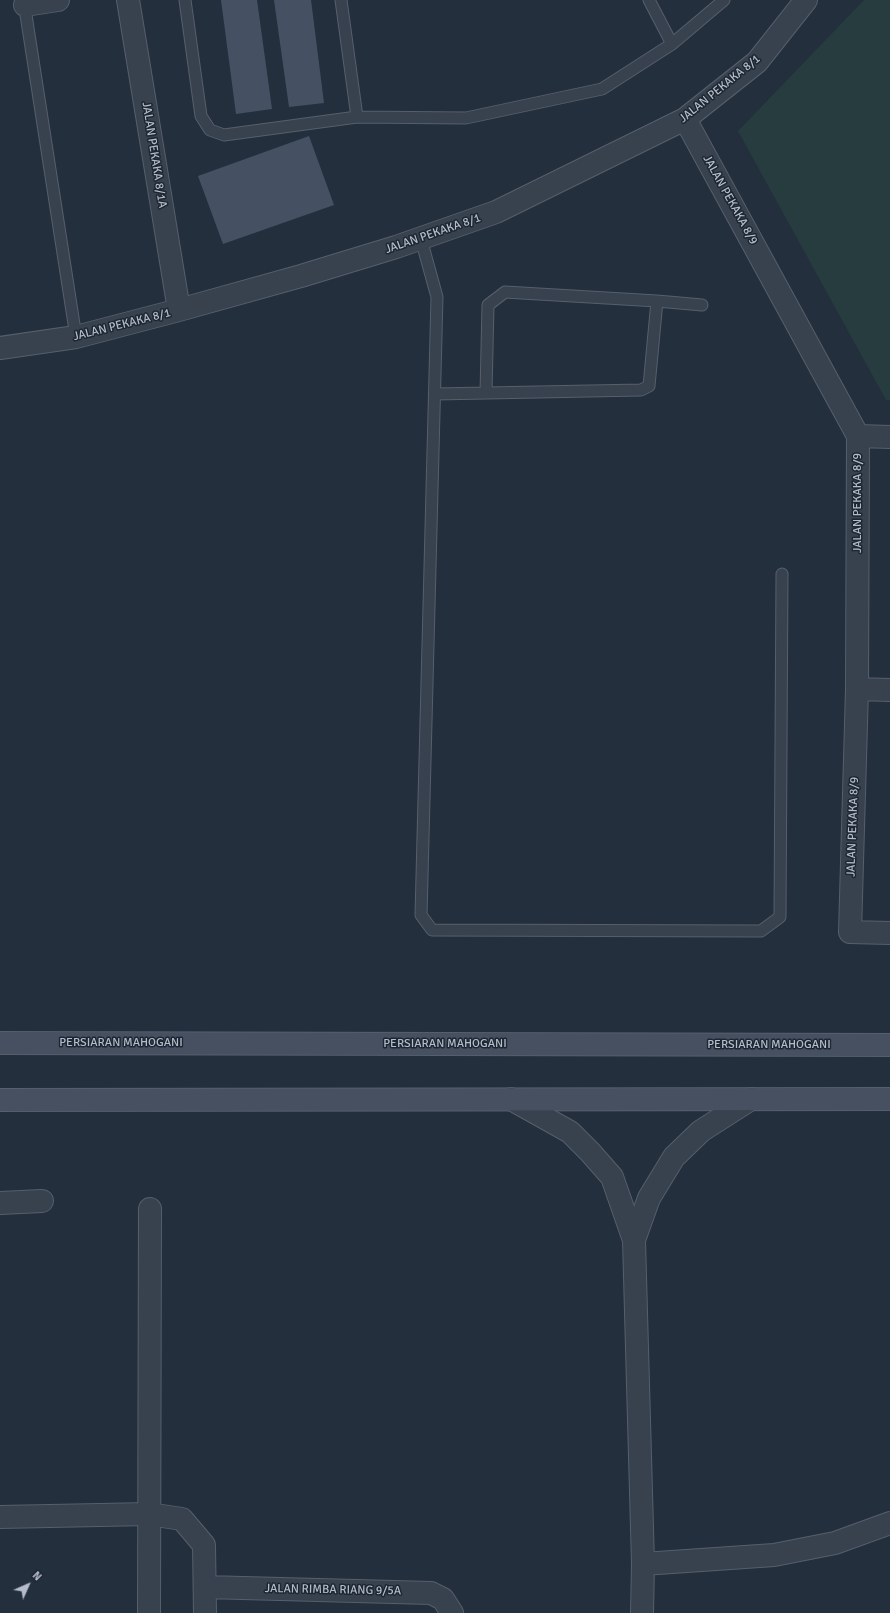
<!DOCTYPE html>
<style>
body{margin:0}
#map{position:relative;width:890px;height:1613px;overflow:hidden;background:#242f3e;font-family:Signika,sans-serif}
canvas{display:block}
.north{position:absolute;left:8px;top:1565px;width:40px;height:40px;-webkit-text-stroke:3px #1d2633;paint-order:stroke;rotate:45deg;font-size:11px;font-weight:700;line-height:16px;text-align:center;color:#b4bcc9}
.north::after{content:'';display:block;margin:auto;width:14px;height:18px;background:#b4bcc9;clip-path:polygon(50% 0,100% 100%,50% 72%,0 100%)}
</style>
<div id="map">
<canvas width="890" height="1613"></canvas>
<div class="north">N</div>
</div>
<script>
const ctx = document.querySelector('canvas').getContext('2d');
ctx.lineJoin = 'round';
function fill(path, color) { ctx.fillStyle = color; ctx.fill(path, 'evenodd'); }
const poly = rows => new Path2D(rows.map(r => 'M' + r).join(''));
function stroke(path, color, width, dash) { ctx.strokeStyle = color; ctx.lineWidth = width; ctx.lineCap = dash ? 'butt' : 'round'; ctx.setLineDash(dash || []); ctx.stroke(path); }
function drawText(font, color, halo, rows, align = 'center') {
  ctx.font = font + ' Signika,sans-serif'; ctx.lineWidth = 3; ctx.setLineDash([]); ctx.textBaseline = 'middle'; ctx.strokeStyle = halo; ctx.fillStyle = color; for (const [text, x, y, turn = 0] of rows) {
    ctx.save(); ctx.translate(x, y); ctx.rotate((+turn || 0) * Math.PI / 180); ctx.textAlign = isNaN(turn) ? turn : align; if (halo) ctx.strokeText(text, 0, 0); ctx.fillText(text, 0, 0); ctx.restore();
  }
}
const green = poly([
 [864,0,890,0,890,400,886,400,738,131]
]);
const building = poly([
 [221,0,257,0,272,109,236,114],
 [274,0,311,0,324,103,289,107],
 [309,136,334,205,223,244,198,176]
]);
const lane = poly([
 [185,0,201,116,210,130,224,135,357,117,466,118,602,89,672,44,724,0],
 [341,0,357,117],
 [649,0,672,44],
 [24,2,76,337],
 [421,239,437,297,421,915,432,930,761,931,780,917,782,574],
 [486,393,488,305,505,292,657,301,702,305],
 [435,394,641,390,649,386,657,301]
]);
const street = poly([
 [128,0,179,310],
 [25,5,58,0],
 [685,119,858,436,857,689,850,932,890,933],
 [0,348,76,337,179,310,301,276,396,247,496,212,685,119,757,62,806,0],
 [858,436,890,437],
 [857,689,890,690],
 [511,1099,570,1132,590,1152,612,1177,634,1240,643,1564,642,1613],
 [0,1203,42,1201],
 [634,1240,649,1198,674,1157,701,1131,751,1099],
 [0,1517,149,1514,182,1519,204,1545,205,1613],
 [643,1564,774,1555,835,1543,890,1523],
 [205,1587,431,1593,443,1599,452,1613],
 [149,1613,150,1209]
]);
const secondary = poly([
 [0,1043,890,1045],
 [0,1100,890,1099]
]);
const streetNames = [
 ["JALAN PEKAKA 8/1",720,89,-39],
 ["JALAN PEKAKA 8/1A",154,155,81],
 ["JALAN PEKAKA 8/9",730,200,61],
 ["JALAN PEKAKA 8/1",433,234,-19],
 ["JALAN PEKAKA 8/1",122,325,-14],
 ["JALAN PEKAKA 8/9",858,503,-90],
 ["JALAN PEKAKA 8/9",853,827,-88],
 ["PERSIARAN MAHOGANI",121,1043],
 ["PERSIARAN MAHOGANI",445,1044],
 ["PERSIARAN MAHOGANI",769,1045],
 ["JALAN RIMBA RIANG 9/5A",333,1590,1]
];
fill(green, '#263c3f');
fill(building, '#455162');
stroke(lane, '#565f6c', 13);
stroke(street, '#565f6c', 24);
stroke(secondary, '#565f6c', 24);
stroke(lane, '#38414e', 11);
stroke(street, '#38414e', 22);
stroke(secondary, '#465061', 22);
drawText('12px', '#b4bcc9', '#1d2633', streetNames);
</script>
